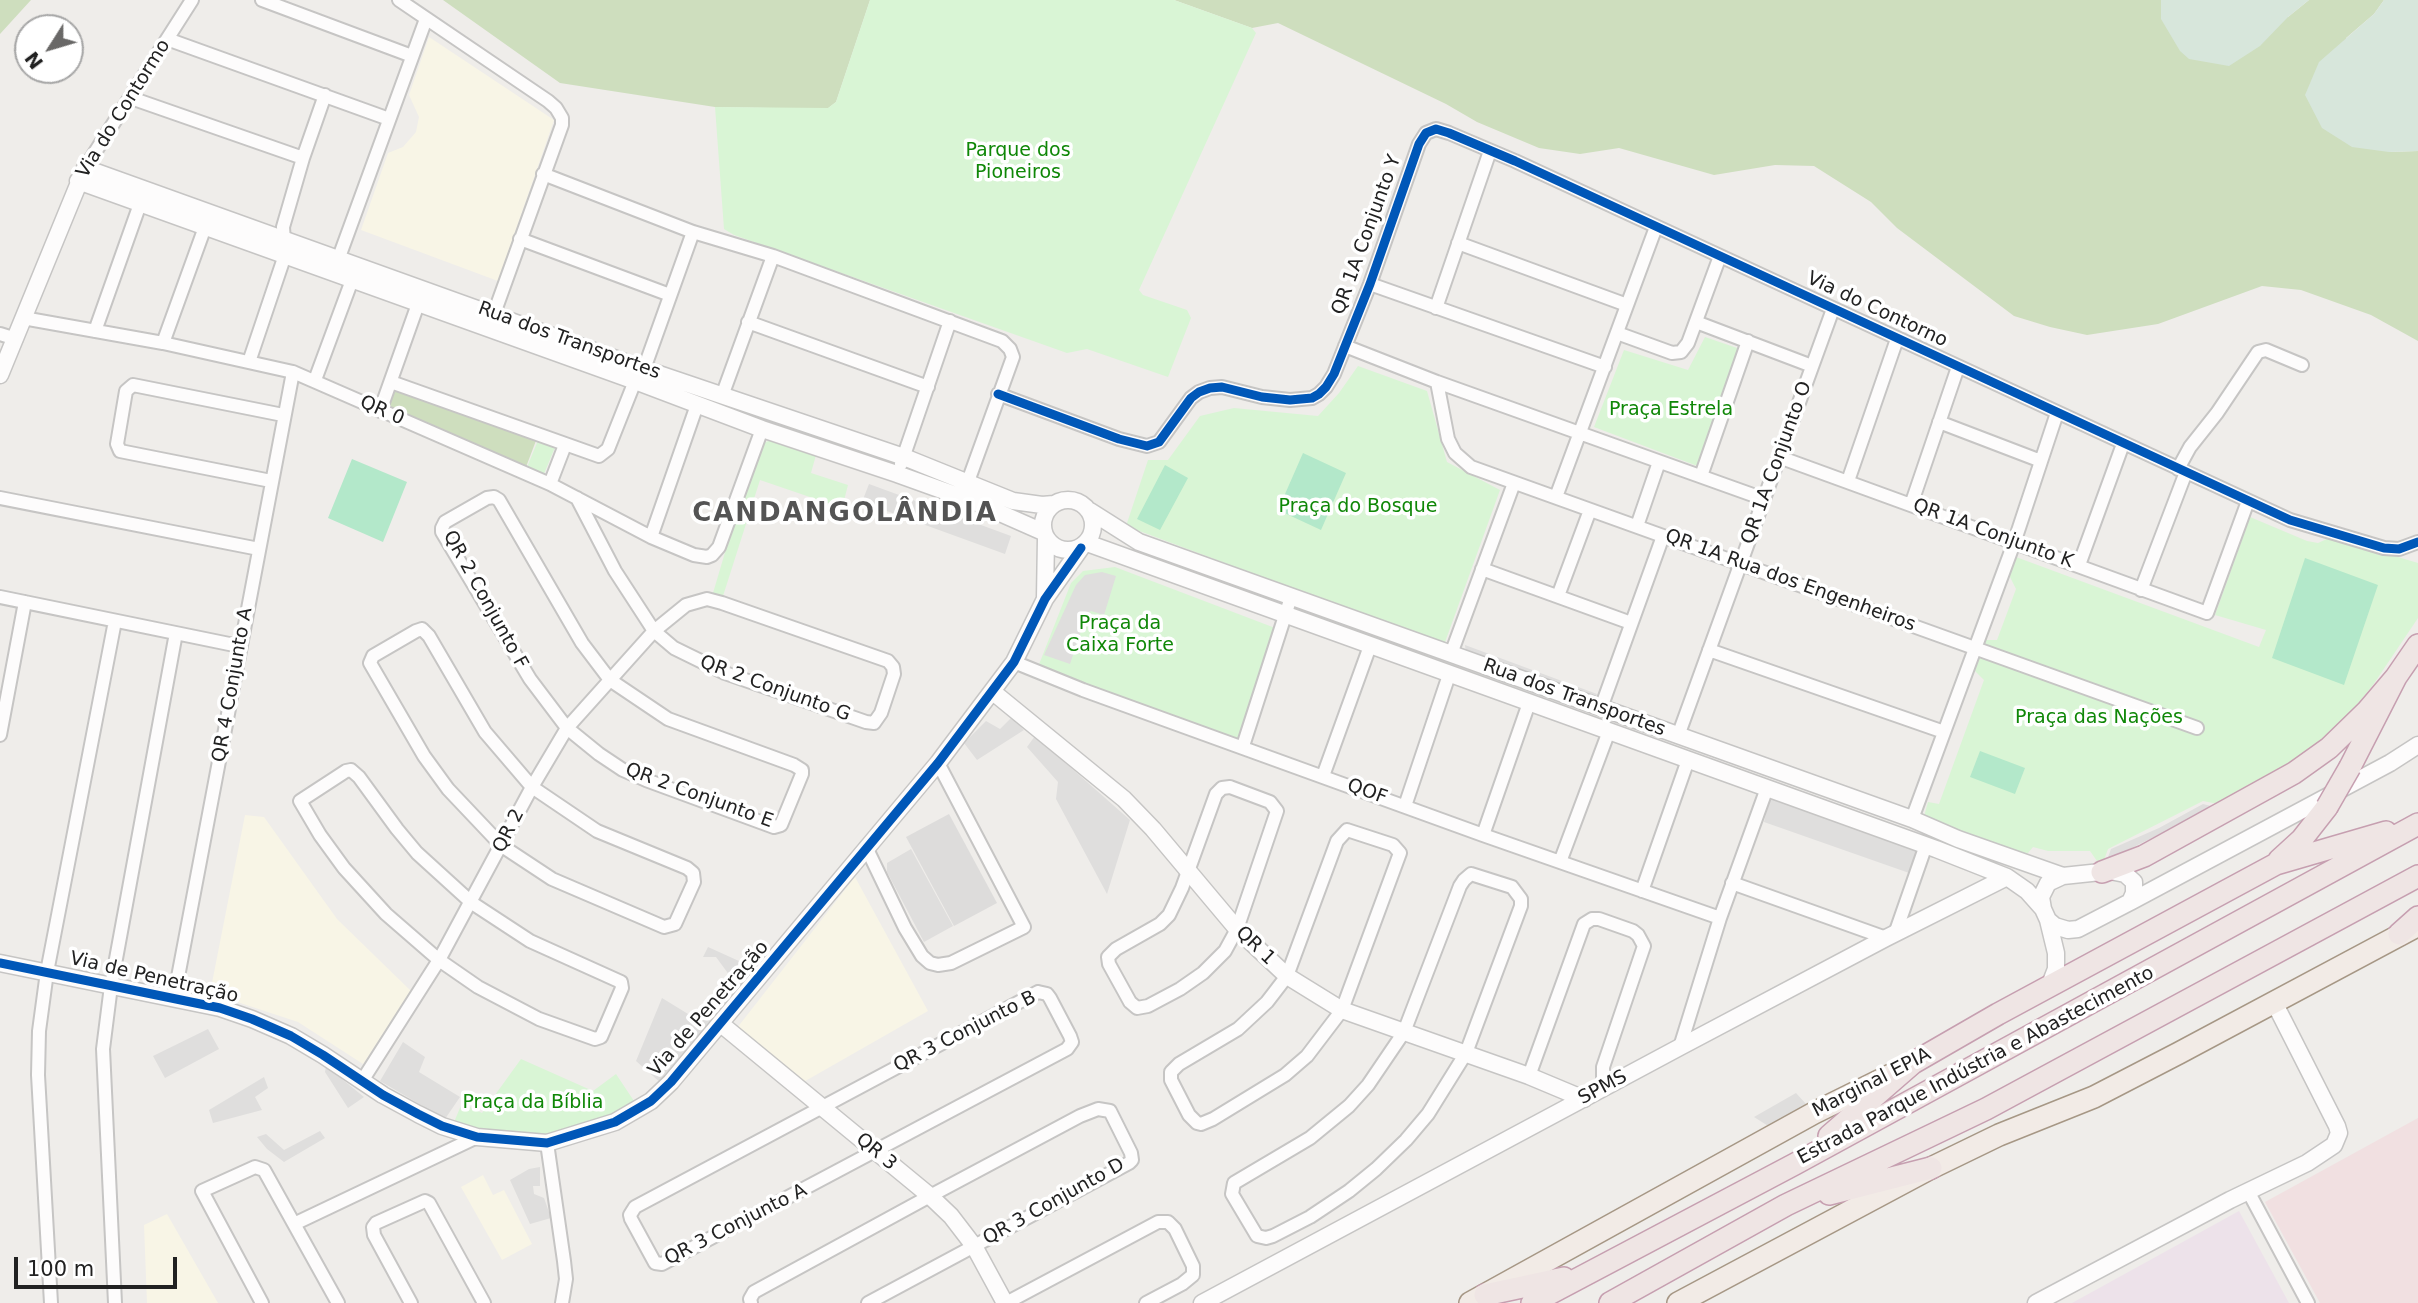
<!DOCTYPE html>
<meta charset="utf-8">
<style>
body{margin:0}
#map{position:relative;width:2418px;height:1303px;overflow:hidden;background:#efedea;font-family:"DejaVu Sans",sans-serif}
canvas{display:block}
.north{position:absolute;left:14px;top:14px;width:70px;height:70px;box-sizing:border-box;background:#fff;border:2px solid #a6a6a6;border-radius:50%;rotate:233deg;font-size:19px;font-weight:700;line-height:28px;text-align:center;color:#212121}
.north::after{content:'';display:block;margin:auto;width:24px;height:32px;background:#696867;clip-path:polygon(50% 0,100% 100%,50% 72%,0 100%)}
.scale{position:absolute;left:14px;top:1257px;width:163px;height:32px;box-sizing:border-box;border:4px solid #212121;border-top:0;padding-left:9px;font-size:21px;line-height:24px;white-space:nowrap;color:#212121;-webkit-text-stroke:5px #fff;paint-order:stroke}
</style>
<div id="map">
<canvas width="2418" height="1303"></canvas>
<div class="north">N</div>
<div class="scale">100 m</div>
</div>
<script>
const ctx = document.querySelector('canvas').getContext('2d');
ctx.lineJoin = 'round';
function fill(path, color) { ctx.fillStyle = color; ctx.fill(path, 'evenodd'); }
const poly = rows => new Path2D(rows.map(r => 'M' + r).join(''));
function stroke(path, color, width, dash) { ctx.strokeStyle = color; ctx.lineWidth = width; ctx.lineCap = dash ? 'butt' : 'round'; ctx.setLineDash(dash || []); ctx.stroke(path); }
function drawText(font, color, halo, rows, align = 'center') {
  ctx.font = font + ' "DejaVu Sans",sans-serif'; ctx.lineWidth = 7; ctx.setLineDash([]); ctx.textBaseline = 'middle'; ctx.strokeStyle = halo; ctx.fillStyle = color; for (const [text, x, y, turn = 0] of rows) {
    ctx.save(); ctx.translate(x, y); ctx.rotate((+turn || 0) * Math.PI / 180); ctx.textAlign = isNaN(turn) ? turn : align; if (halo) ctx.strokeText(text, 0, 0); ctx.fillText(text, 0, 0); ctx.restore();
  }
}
const commercial = poly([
 [2418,1118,2418,1303,2320,1303,2265,1202]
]);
const industrial = poly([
 [2239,1211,2289,1303,2072,1303]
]);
const education = poly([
 [429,37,554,120,498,281,361,230,388,153,403,147,416,132,419,117,409,95],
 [245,815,264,817,337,919,411,991,363,1064,298,1022,210,993],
 [855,877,928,1011,800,1084,737,1028],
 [483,1175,493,1195,504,1190,532,1244,502,1260,461,1187],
 [167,1214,218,1303,147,1303,144,1225]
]);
const religious = poly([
 [949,814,997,903,954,926,906,837]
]);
const forest = poly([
 [0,0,31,0,0,34],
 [443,0,870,0,836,102,827,109,715,107,560,83],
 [1174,0,2161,0,2161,19,2288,17,2309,0,2384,0,2374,14,2346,38,2389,152,2418,151,2418,341,2371,315,2301,290,2262,286,2158,324,2087,335,2050,327,2014,316,1897,228,1871,202,1814,166,1775,165,1714,175,1619,148,1580,154,1539,148,1477,122,1446,104,1278,23,1252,28],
 [394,388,537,438,526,467,387,411]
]);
const wetland = poly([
 [2161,0,2309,0,2288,17,2260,46,2229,66,2189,59,2180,51,2161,19],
 [2384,0,2418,0,2418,151,2389,152,2352,147,2322,128,2305,95,2319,62,2374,14]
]);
const park = poly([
 [870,0,1174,0,1252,28,1256,33,1139,290,1143,295,1187,310,1191,318,1168,377,1087,349,1067,353,734,235,724,229,715,107,828,108,836,102],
 [1705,337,1740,349,1700,467,1594,427,1624,350,1688,370],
 [1358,366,1427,391,1447,462,1500,490,1444,645,1126,526,1148,460,1168,460,1200,416,1234,408,1318,416,1339,393],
 [539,438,556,445,544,474,527,467],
 [773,439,816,455,811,473,848,485,842,508,760,480,723,596,713,593,747,478,759,445],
 [2250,517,2307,541,2318,543,2331,537,2418,563,2418,618,2373,685,2347,717,2305,753,2265,779,2218,804,2203,801,2108,849,2104,860,2097,861,2090,851,2048,851,2033,847,2028,853,2013,852,1924,816,1928,802,1939,804,1984,680,1975,671,1986,640,1997,640,2016,589,2009,575,2016,557,2259,647,2266,630,2215,615],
 [1115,567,1283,631,1246,744,1036,672,1071,583,1083,571],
 [521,1059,593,1091,616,1074,638,1107,570,1135,513,1140,452,1127,462,1103,482,1113]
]);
const pitch = poly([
 [1303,453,1346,473,1321,530,1278,510],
 [352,459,407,482,383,542,328,518],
 [1165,465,1188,478,1160,530,1137,519],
 [2305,558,2378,585,2344,685,2272,658],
 [1980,751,2025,768,2015,794,1970,777]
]);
const parking = poly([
 [869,484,1011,536,1005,554,862,502],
 [1102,572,1116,576,1104,615,1091,611,1087,613,1070,664,1044,655,1076,585,1085,575],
 [1465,645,1597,694,1594,702,1466,655],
 [1012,717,1024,730,977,760,964,743,986,721,1000,729],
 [1035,736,1130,820,1107,894,1056,799,1058,782,1027,747],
 [1770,796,1921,848,1912,874,1764,822],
 [2203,804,2215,807,2107,860,2111,849,2159,828],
 [911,849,953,926,924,942,887,872,887,863],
 [708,947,750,966,740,992,662,1084,636,1061,662,998,693,1017,730,976,716,957,703,957],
 [208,1029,219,1049,165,1078,153,1056],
 [403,1042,425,1057,419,1072,460,1097,445,1119,380,1081],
 [326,1066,364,1097,348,1108,325,1072],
 [264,1077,268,1088,255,1097,262,1110,213,1123,209,1110],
 [1796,1093,1807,1105,1773,1129,1754,1117],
 [320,1131,325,1138,284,1162,267,1149,257,1137,266,1134,284,1150],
 [540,1167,540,1186,533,1186,534,1194,544,1198,551,1218,530,1224,510,1180,529,1169]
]);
const minor = poly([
 [262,0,412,56],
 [399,0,548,101,556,108,562,118,562,125,491,322],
 [167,39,389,119],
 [131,98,303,158],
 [85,168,192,0],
 [543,174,693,232,773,256,1002,341,1010,349,1013,357,970,476,968,491],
 [520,239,670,295],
 [1458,243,1627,305],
 [338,260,426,19],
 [1370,284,1605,367],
 [1436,308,1490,151],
 [23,318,163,343,293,372,550,484,651,537,694,555,707,557,712,555,719,547,762,429],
 [748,322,928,387],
 [1696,322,1812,366],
 [95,331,140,204],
 [1617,333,1672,353,1681,352,1688,343,1720,256],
 [0,334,16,339],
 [163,343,205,227],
 [1345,346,1437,382,1764,499],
 [249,362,285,255,283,227,303,158,325,95],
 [644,369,693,232],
 [315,380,352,280],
 [391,382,599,456,608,449,635,381],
 [1437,382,1448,439,1455,453,1471,467,2197,728],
 [998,394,1119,439,1147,446,1159,442,1191,398,1199,392,1210,388,1222,387,1262,397,1290,400,1312,398,1319,394,1326,387,1334,374,1370,284,1419,144,1426,133,1436,129,1449,133,1515,161,2290,520,2384,548,2399,549,2418,542],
 [722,396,773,256],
 [380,411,418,304],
 [1939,422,2041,461],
 [1779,457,2207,613,2248,501],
 [901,464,950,321],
 [2178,469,2190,447,2217,413,2258,352,2266,350,2302,365],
 [1701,476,1748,341],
 [271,481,120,451,117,444,126,391,133,385,283,415],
 [1848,481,1897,339],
 [550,484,565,445],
 [494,497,499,500,582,643,610,680,668,719,794,765,802,770,802,774,781,825,774,827,646,780,623,770,599,754,567,728,530,679,442,532,442,528,445,522,487,498,494,497],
 [1556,497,1656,227],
 [0,498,259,549],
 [1911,505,1958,367],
 [1637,526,1659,462],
 [651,537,697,405],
 [2079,565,2123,444],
 [1482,569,1631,623],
 [2141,590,2186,472],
 [1558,596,1590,510],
 [0,597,239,646],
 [422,629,429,636,485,732,532,787,597,831,687,868,693,873,694,882,675,924,664,927,552,879,502,846,448,789,424,756,370,663,373,656,416,631,422,629],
 [1709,650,1944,732],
 [1451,654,1514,483],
 [1014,662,1083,690,1483,835,1720,918],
 [1601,708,1663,536],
 [0,735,25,602],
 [1678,736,1833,309],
 [1243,746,1291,597],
 [351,770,359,777,397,829,417,853,472,903,530,941,621,982,622,988,601,1037,595,1039,539,1019,478,987,439,960,386,914,344,868,320,835,300,801,346,771,351,770],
 [1323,776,1370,646],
 [1230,787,1270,802,1277,811,1237,929,1225,951,1203,973,1180,989,1148,1006,1137,1008,1130,1002,1109,964,1108,957,1116,949,1160,924,1169,915,1182,888,1216,794,1222,788,1230,787],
 [1405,806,1449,675],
 [1912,819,2014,543,2057,413],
 [1347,830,1393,845,1400,853,1342,1010,1307,1056,1285,1075,1213,1119,1201,1124,1197,1123,1189,1115,1171,1080,1171,1072,1179,1064,1238,1029,1267,1002,1287,976,1337,841,1347,830],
 [1483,835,1529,703],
 [866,847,905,928,922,956,930,963,938,965,951,963,1024,927,938,763],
 [1560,862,1609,731],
 [1471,874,1512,887,1521,899,1521,906,1466,1053,1428,1114,1406,1140,1376,1169,1349,1191,1310,1217,1273,1236,1266,1238,1257,1236,1232,1194,1234,1183,1310,1138,1349,1106,1368,1085,1404,1032,1460,886,1464,880,1471,874],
 [1732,883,1886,938],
 [1642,891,1688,760],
 [1895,934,1926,845],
 [1038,992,1047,994,1050,998,1070,1036,1072,1042,1067,1049,662,1264,655,1263,631,1219,630,1215,635,1207,1038,992],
 [174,998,293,372],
 [1680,1047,1720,918,1767,788],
 [1529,1076,1584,924,1592,919,1599,919,1633,931,1638,935,1644,946,1603,1067,1603,1088],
 [362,1081,439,960,532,787,567,728,654,631,686,605,707,599,722,603,888,661,893,667,894,674,881,713,874,723,866,722,725,673,674,648,654,631,615,571,577,498],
 [547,1143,564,1261,566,1279,562,1303],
 [2248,1191,2308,1303],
 [294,1224,477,1137],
 [51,1303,38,1075,39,1031,47,972,115,621],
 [115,1303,103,1049,111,986,176,633],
 [262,1303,202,1191,255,1167,264,1170,338,1303],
 [411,1303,374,1235,373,1227,376,1223,425,1201,429,1203,484,1303],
 [751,1303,750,1299,754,1292,930,1196,1080,1116,1098,1109,1110,1111,1131,1153,1132,1160,1129,1163,868,1303],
 [1006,1303,1158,1222,1168,1222,1175,1229,1193,1266,1193,1275,1182,1284,1146,1303]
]);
const tertiary = poly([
 [78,181,635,381,762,429,897,474,975,502,1043,532],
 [0,375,85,168,644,369,904,457,1013,501,1042,505,1054,504],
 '1043 525a25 25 0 1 1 50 0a25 25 0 1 1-50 0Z',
 [1090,511,1139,542,1912,819,1958,839,2063,876],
 [1087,543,1936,849,2007,877,2027,891,2043,909],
 [1045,598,1046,538],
 [993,692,1124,799,1153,829,1237,929,1287,976,1342,1010,1529,1076,1584,1099],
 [2110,871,2125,874,2134,882,2134,893,2130,902,2078,929,2068,930,2055,926,2048,920,2043,909,2041,897,2048,883,2063,876,2110,871],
 [2130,902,2390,763,2418,745],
 [2048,920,2056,953,2056,969,2049,987],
 [0,963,220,1008,252,1019,291,1036,323,1055,383,1095,418,1114,442,1126,477,1137,547,1143,615,1122,651,1101,671,1082,938,763,1014,662,1045,599,1081,548],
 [721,1024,930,1196,951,1216,974,1246,1005,1303],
 [1202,1303,1680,1047,1886,938,2007,877],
 [2036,1303,2230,1200,2307,1163,2334,1145,2339,1133,2337,1126,2274,1002]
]);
const primary = poly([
 [1470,1303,1814,1113,1899,1071],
 [1678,1303,1931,1168,1999,1135,2094,1097,2179,1053,2415,927]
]);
const trunk = poly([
 [2350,767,2396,677,2418,645],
 [2279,860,2302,839,2327,807],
 [2102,872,2144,856,2294,773,2329,748,2367,711,2396,677],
 [2399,934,2418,917],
 [1829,1136,1913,1063,1998,1014,2276,864,2386,832],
 [1829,1194,1931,1168],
 [1485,1295,1564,1278],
 [1532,1303,1795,1164,2418,824],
 [1610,1303,1786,1205,1986,1109,2418,876]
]);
const trunkBridge = poly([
 [2327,807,2350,767]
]);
const cycleway = poly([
 [998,394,1119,439,1147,446,1159,442,1191,398,1199,392,1210,388,1222,387,1262,397,1290,400,1312,398,1319,394,1326,387,1334,374,1370,284,1419,144,1426,133,1436,129,1449,133,1515,161,2290,520,2384,548,2399,549,2418,542],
 [0,963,220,1008,252,1019,291,1036,323,1055,383,1095,418,1114,442,1126,477,1137,547,1143,615,1122,651,1101,671,1082,938,763,1014,662,1045,599,1081,548]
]);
const streetNames = [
 ["Via do Contormo",124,109,-58],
 ["QR 1A Conjunto Y",1367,235,-70],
 ["Via do Contorno",1877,310,25],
 ["Rua dos Transportes",569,341,20],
 ["QR 0",382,411,24],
 ["QR 1A Conjunto O",1777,463,-70],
 ["QR 1A Conjunto K",1993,534,20],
 ["QR 1A Rua dos Engenheiros",1790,581,20],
 ["QR 2 Conjunto F",485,600,61],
 ["QR 4 Conjunto A",233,685,-80],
 ["QR 2 Conjunto G",775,689,20],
 ["Rua dos Transportes",1574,698,20],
 ["QOF",1367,792,20],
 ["QR 2 Conjunto E",699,796,20],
 ["QR 2",509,831,-63],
 ["QR 1",1255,946,44],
 ["Via de Penetração",154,978,13],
 ["Via de Penetração",709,1009,-49],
 ["QR 3 Conjunto B",965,1032,-27],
 ["Estrada Parque Indústria e Abastecimento",1976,1066,-28],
 ["Marginal EPIA",1872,1083,-27],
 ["SPMS",1603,1088,-28],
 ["QR 3",876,1152,40],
 ["QR 3 Conjunto D",1054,1202,-29],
 ["QR 3 Conjunto A",736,1225,-27]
];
const parkNames = [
 ["Parque dos",1018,151],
 ["Pioneiros",1018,173],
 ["Praça Estrela",1671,410],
 ["Praça do Bosque",1358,507],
 ["Praça da",1120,624],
 ["Caixa Forte",1120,646],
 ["Praça das Nações",2099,718],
 ["Praça da Bíblia",533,1103]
];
const districtNames = [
 ["CANDANGOLÂNDIA",845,514]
];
fill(commercial, '#f1e0e1');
fill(industrial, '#ede2ea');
fill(education, '#f8f5e6');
fill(religious, '#dddcdb');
fill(forest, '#cedebe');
fill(wetland, '#d7e6db');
fill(park, '#d9f5d5');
fill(pitch, '#b3e8ca');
fill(parking, '#dfdedd');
stroke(minor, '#c6c5c4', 16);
stroke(tertiary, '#c6c5c4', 19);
stroke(primary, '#a69785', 24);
stroke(trunk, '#c69fb0', 24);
stroke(minor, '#fdfcfc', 12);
stroke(tertiary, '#fdfcfc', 16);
stroke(primary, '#f2ebe6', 21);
stroke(trunk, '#efe5e4', 21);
stroke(trunkBridge, '#c69fb0', 24, []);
stroke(trunkBridge, '#efe5e4', 21);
stroke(cycleway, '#0057b8', 9);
drawText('19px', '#212121', '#fff', streetNames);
drawText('19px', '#0f8707', '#fff', parkNames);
ctx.letterSpacing = '2px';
drawText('bold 26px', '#545454', '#fff', districtNames);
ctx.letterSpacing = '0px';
</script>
